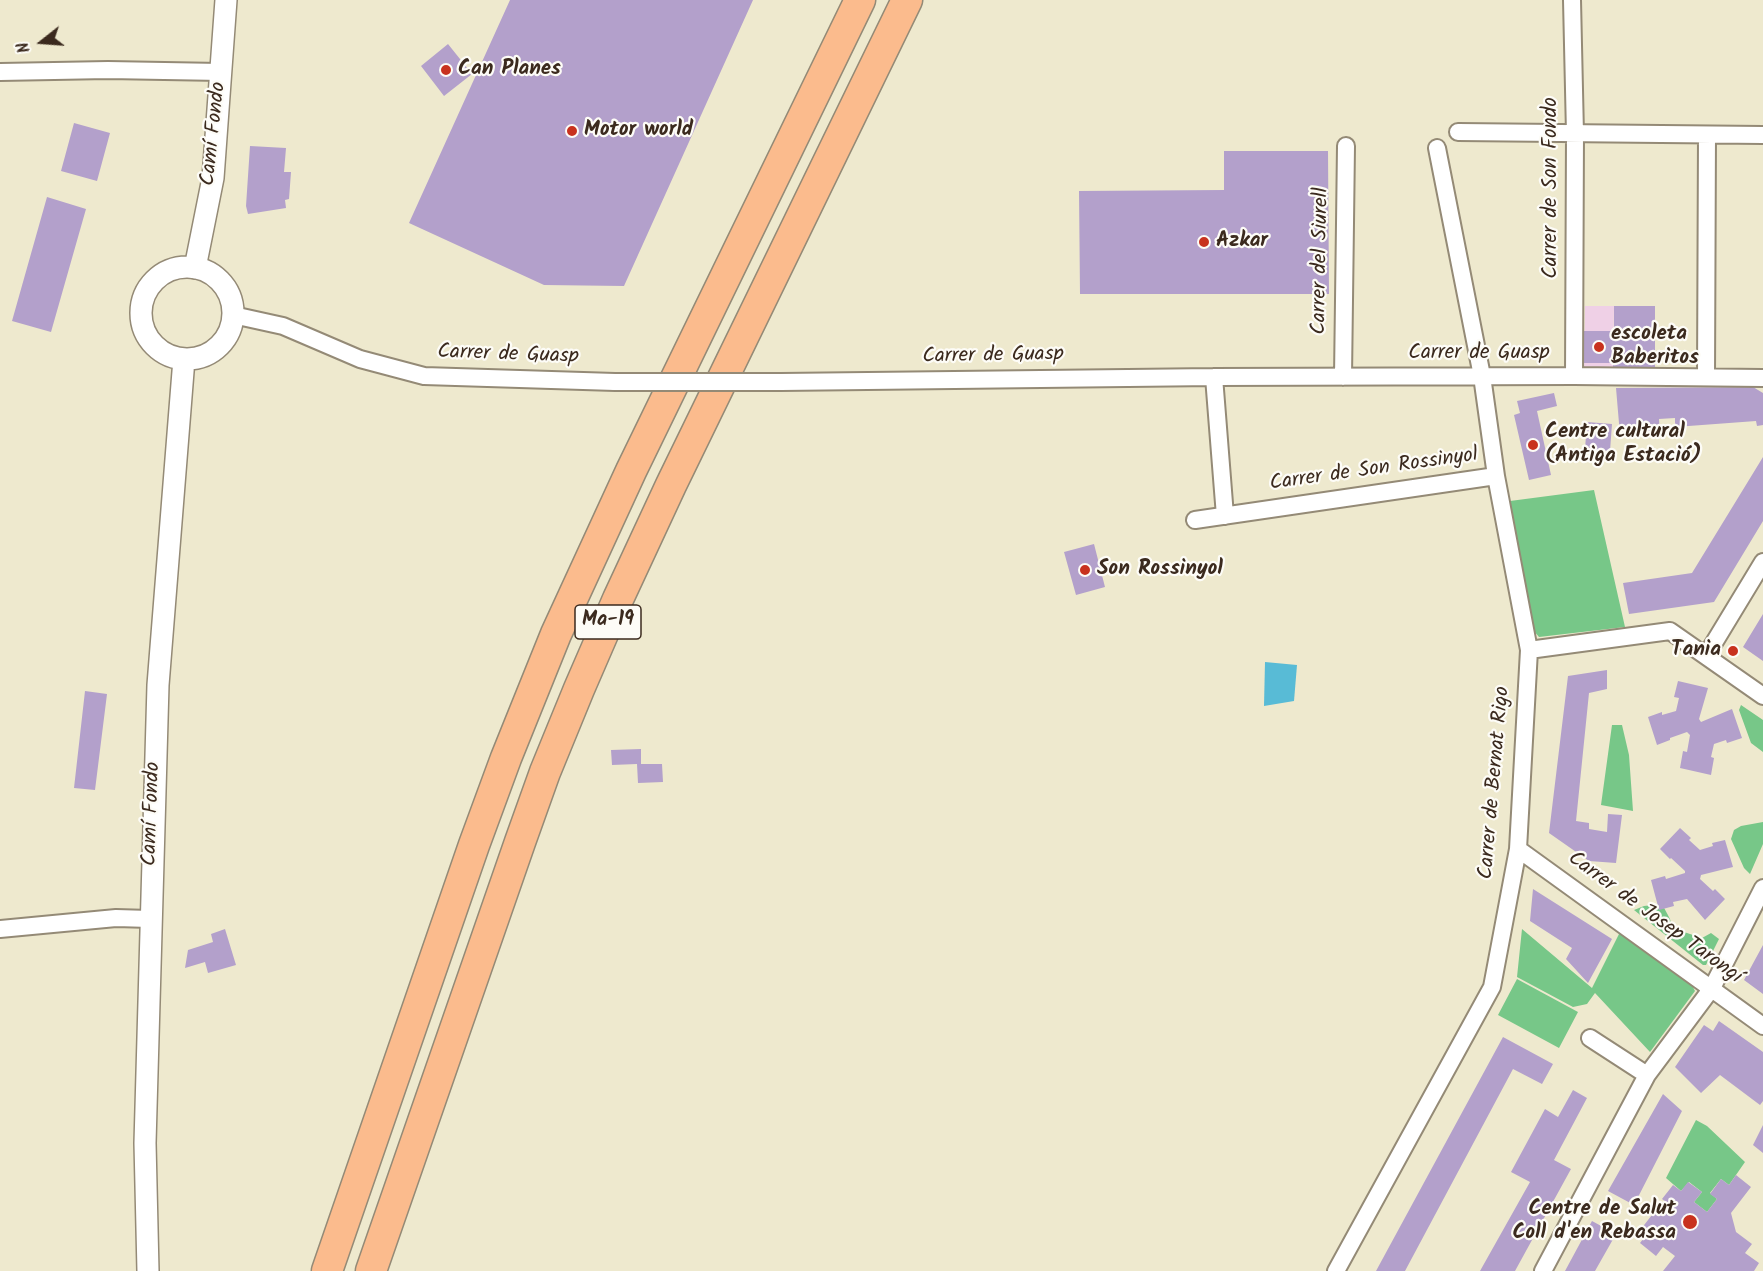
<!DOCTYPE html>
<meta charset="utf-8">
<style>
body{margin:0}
#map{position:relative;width:1763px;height:1271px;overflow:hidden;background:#eee9ce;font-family:Kalam,sans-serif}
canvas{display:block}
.north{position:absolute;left:12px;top:12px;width:60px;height:60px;-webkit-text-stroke:4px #fdfcf7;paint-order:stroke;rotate:253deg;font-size:16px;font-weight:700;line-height:24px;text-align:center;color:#3b2a1e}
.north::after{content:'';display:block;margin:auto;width:21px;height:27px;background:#3b2a1e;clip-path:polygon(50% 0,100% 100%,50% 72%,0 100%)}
</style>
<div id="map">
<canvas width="1763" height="1271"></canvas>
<div class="north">N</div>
</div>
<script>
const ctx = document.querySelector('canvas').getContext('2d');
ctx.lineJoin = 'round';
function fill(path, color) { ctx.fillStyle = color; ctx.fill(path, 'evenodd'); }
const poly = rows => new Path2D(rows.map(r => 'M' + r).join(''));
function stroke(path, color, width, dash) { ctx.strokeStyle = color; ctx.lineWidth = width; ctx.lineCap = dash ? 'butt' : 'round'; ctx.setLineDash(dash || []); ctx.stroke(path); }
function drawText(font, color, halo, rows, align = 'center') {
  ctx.font = font + ' Kalam,sans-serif'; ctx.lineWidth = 4.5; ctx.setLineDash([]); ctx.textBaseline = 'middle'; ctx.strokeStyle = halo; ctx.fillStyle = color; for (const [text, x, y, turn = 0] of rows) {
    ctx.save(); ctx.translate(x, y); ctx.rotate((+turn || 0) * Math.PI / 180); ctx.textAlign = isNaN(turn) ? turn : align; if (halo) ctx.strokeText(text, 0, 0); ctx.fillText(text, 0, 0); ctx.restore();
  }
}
const built = poly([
 [1585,306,1614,306,1613,368,1584,368]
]);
const green = poly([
 [1594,490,1625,627,1539,637,1534,631,1510,501],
 [1741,705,1763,720,1763,752,1751,743,1739,710],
 [1612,725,1622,725,1629,755,1633,811,1601,805],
 [1763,822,1763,844,1750,874,1744,868,1731,839,1734,830,1741,826],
 [1662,904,1670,919,1672,928,1702,938,1711,933,1719,939,1706,965,1703,965,1634,910,1644,906],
 [1522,929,1592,988,1621,930,1692,985,1695,991,1650,1052,1595,993,1587,1004,1573,1007,1517,977],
 [1517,979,1578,1012,1559,1048,1498,1015],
 [1696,1120,1707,1126,1745,1162,1729,1185,1721,1179,1710,1193,1717,1199,1707,1212,1694,1202,1702,1192,1689,1182,1681,1191,1666,1178]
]);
const water = poly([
 [1265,662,1297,665,1294,701,1264,706]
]);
const building = poly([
 [510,0,753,0,624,286,544,285,409,223],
 [448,44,472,74,444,96,421,66],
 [74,123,110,133,97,181,61,171],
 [250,146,286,148,284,172,291,172,289,199,285,200,286,208,248,214,246,206],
 [1224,151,1328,151,1329,294,1080,294,1079,191,1224,190],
 [47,197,86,209,51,332,12,321],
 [1614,306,1655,306,1655,368,1613,368,1613,363,1584,363,1584,331,1614,331],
 [1753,387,1763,393,1763,425,1757,426,1756,421,1675,427,1675,418,1659,419,1660,435,1620,435,1616,388],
 [1554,393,1557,406,1537,411,1551,475,1529,480,1514,415,1520,413,1517,401],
 [1587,422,1612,424,1610,451,1585,449],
 [1763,457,1763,521,1714,602,1629,614,1623,583,1692,573],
 [1094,544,1105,587,1076,595,1064,552],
 [1763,614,1763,661,1743,647],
 [1607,670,1607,689,1589,693,1576,821,1589,823,1589,829,1607,832,1608,814,1622,815,1616,863,1589,861,1549,833,1568,676],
 [1678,681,1708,688,1699,719,1701,722,1732,709,1742,738,1727,743,1726,740,1714,744,1711,757,1714,758,1711,775,1680,768,1683,751,1687,752,1690,735,1687,732,1670,738,1670,740,1657,745,1648,717,1662,712,1662,715,1676,711,1679,698,1674,697],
 [85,691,107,694,95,790,74,788],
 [641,749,641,764,662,764,663,782,638,783,637,764,612,765,611,750],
 [1680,828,1691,838,1689,840,1700,850,1713,846,1712,843,1725,840,1733,867,1701,875,1700,879,1713,891,1715,889,1725,899,1705,920,1687,899,1673,902,1674,906,1659,910,1651,880,1665,876,1666,879,1685,873,1685,871,1671,858,1670,859,1660,849],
 [1533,889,1612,939,1588,983,1566,959,1572,948,1530,921],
 [225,929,236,965,208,973,205,962,185,968,188,950,213,942,211,934],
 [1763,945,1763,994,1744,980],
 [1719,1021,1763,1052,1763,1101,1760,1105,1720,1075,1701,1093,1675,1067,1704,1025,1713,1031],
 [1503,1037,1553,1064,1542,1084,1513,1069,1405,1271,1376,1271],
 [1573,1090,1587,1098,1554,1160,1571,1169,1515,1271,1480,1271,1530,1182,1511,1172,1545,1109,1558,1117],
 [1663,1094,1682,1111,1634,1205,1608,1191],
 [1763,1125,1763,1153,1753,1145],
 [1736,1175,1751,1187,1731,1213,1736,1232,1752,1244,1745,1253,1759,1263,1754,1271,1663,1271,1675,1256,1663,1247,1656,1256,1640,1243,1647,1234,1641,1229,1655,1211,1662,1216,1670,1205,1662,1199,1673,1185,1681,1191,1688,1182,1702,1192,1694,1202,1707,1212,1717,1199,1710,1194,1721,1179,1729,1185],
 [1592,1221,1616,1234,1595,1271,1565,1271]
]);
const minor = poly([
 [1572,0,1575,134,1574,376],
 [0,72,108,70,221,72],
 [1458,132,1763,135],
 [233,315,283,326,360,359,424,376,615,382],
 [1214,377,1225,516],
 [1343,377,1346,146],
 [1706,377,1707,135],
 [781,382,1214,377,1574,376,1763,378],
 [1195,520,1496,476,1482,376,1437,148],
 [1529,650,1670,631,1763,696],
 [1706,656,1763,562],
 [1518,849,1763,1026],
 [0,929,116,918,150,919],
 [1590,1038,1647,1075],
 [1336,1271,1492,987,1518,849,1529,650,1496,476],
 [1543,1271,1647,1075,1712,988,1763,888]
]);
const tertiary = poly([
 '141 313a46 46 0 1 1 92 0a46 46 0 1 1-92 0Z',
 [195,268,213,178,226,0],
 [148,1271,145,1143,158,685,184,359]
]);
const motorway = poly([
 [327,1271,474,845,506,758,556,634,631,471,860,0],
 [371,1271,520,842,545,772,579,689,618,599,671,485,907,0]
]);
const minorBridge = poly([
 [615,382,781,382]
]);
const markers = [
 [446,70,6,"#c8321e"],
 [572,131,6,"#c8321e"],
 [1204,242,6,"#c8321e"],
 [1599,347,6,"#c8321e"],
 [1533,445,6,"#c8321e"],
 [1085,570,6,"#c8321e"],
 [1733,651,6,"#c8321e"],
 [1690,1222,8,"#c8321e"]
];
const shields = [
 [608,622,66]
];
const shieldNames = [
 ["Ma-19",608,622]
];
const poiNames = [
 ["Can Planes",458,70],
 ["Motor world",584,131],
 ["Azkar",1216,242],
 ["escoleta",1611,335],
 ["Baberitos",1611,359],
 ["Centre cultural",1545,433],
 ["(Antiga Estació)",1545,457],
 ["Son Rossinyol",1097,570],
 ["Tania",1721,651,"right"],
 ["Centre de Salut",1676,1210,"right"],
 ["Coll d'en Rebassa",1676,1234,"right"]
];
const streetNames = [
 ["Camí Fondo",215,134,-84],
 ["Carrer de Son Fondo",1552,188,-90],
 ["Carrer del Siurell",1322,261,-89],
 ["Carrer de Guasp",1479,354],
 ["Carrer de Guasp",508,356,2],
 ["Carrer de Guasp",993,357,-1],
 ["Carrer de Son Rossinyol",1374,471,-8],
 ["Carrer de Bernat Rigo",1496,783,-85],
 ["Camí Fondo",153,814,-88],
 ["Carrer de Josep Tarongí",1654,919,36]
];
fill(built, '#efd0e6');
fill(green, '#77c788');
fill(water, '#58bbd6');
fill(building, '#b3a0cb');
stroke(minor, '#948a76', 20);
stroke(tertiary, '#948a76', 24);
stroke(motorway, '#948a76', 33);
stroke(minor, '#fff', 16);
stroke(tertiary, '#fff', 21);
stroke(motorway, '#fbbb8d', 30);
stroke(minorBridge, '#948a76', 20, []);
stroke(minorBridge, '#fff', 16);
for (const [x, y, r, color] of markers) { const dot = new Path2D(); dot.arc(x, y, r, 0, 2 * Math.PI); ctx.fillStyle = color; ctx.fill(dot); stroke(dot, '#fdfcf7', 2); }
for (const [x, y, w] of shields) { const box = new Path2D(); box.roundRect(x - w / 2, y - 17, w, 34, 4.5); ctx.fillStyle = '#fdfcf7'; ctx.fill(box); stroke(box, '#3b2a1e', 1.5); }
drawText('bold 20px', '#3b2a1e', null, shieldNames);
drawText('bold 21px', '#3b2a1e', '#fdfcf7', poiNames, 'left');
drawText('21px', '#3b2a1e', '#fdfcf7', streetNames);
</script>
